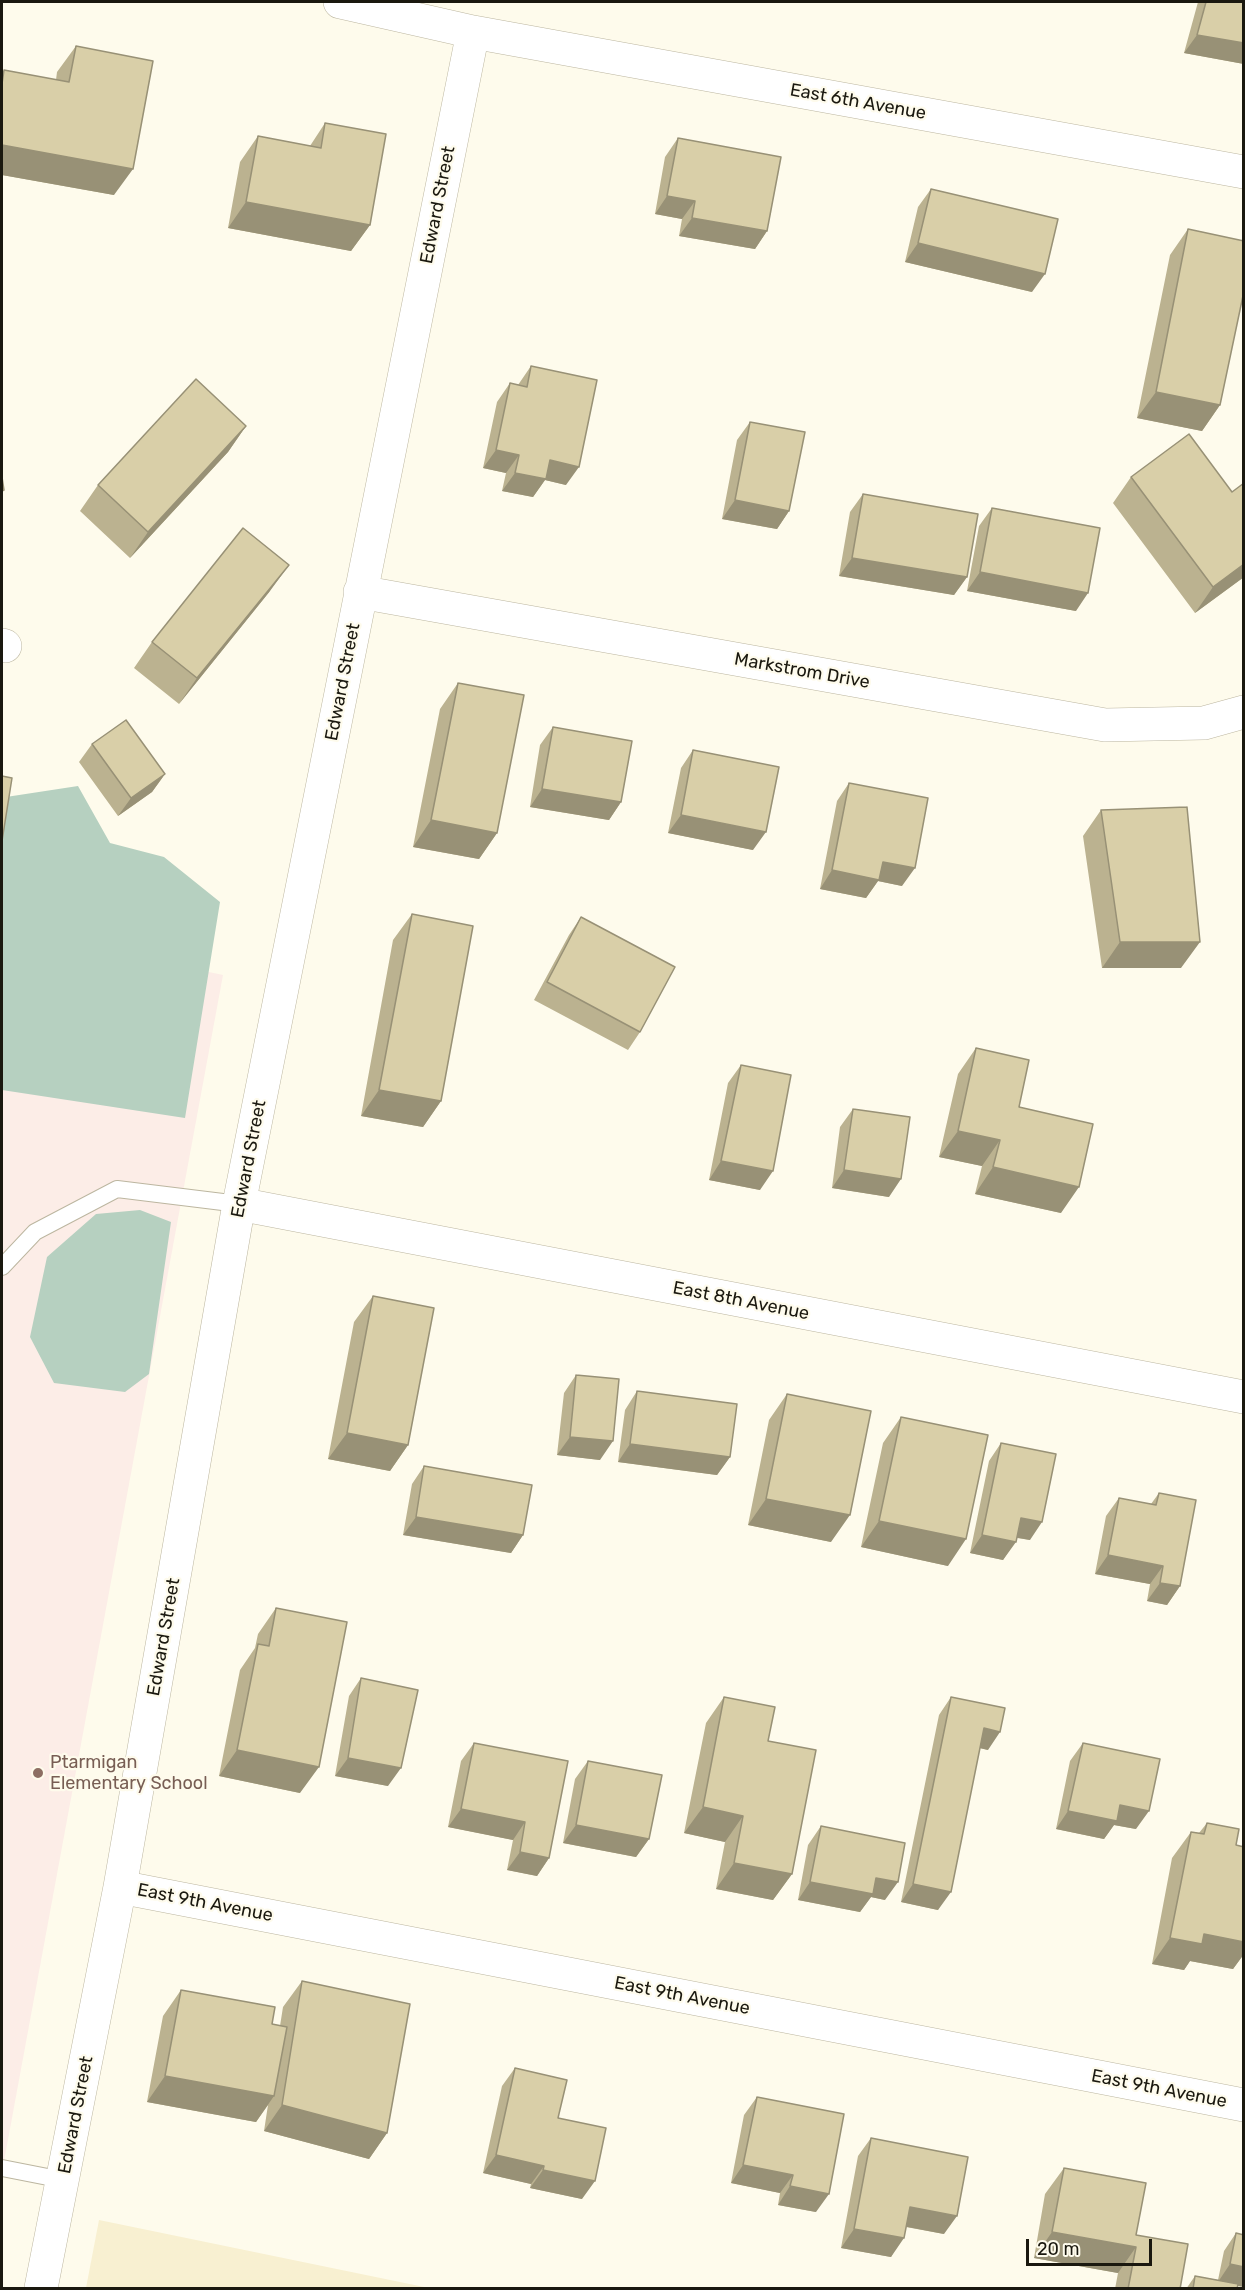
<!DOCTYPE html>
<style>
body{margin:0}
#map{position:relative;width:1245px;height:2290px;overflow:hidden;background:#fefbec;font-family:Rubik,sans-serif}
canvas{display:block}
.frame{position:absolute;inset:0;border:3px solid #1a180f;pointer-events:none}
.scale{position:absolute;left:1026px;top:2239px;width:126px;height:27px;box-sizing:border-box;border:3px solid #1a180f;border-top:0;padding-left:8px;font-size:18px;line-height:21px;white-space:nowrap;color:#1a180f;-webkit-text-stroke:4px #fefbec;paint-order:stroke}
</style>
<div id="map">
<canvas width="1245" height="2290"></canvas>
<div class="frame"></div>
<div class="scale">20 m</div>
</div>
<script>
const ctx = document.querySelector('canvas').getContext('2d');
ctx.lineJoin = 'round';
function fill(path, color) { ctx.fillStyle = color; ctx.fill(path, 'evenodd'); }
const poly = rows => new Path2D(rows.map(r => 'M' + r).join(''));
function stroke(path, color, width, dash) { ctx.strokeStyle = color; ctx.lineWidth = width; ctx.lineCap = dash ? 'butt' : 'round'; ctx.setLineDash(dash || []); ctx.stroke(path); }
function drawText(font, color, halo, rows, align = 'center') {
  ctx.font = font + ' Rubik,sans-serif'; ctx.lineWidth = 4.5; ctx.setLineDash([]); ctx.textBaseline = 'middle'; ctx.strokeStyle = halo; ctx.fillStyle = color; for (const [text, x, y, turn = 0] of rows) {
    ctx.save(); ctx.translate(x, y); ctx.rotate((+turn || 0) * Math.PI / 180); ctx.textAlign = isNaN(turn) ? turn : align; if (halo) ctx.strokeText(text, 0, 0); ctx.fillText(text, 0, 0); ctx.restore();
  }
}
const built = poly([
 [99,2220,429,2288,86,2288]
]);
const education = poly([
 [2,928,223,975,2,2172]
]);
const green = poly([
 [78,786,110,843,164,857,220,902,185,1118,2,1090,2,819,6,797],
 [140,1210,171,1222,149,1374,125,1392,54,1383,30,1337,47,1257,96,1214]
]);
const service = poly([
 [2,1267,35,1232,117,1189,239,1204],
 [2,2168,63,2180]
]);
const minor = poly([
 [340,2,473,32,1244,172],
 [360,592,1105,725,1204,723,1244,712],
 [2,645,5,646],
 [239,1204,1244,1397],
 [120,1887,1244,2105],
 [41,2288,120,1887,239,1204,473,32]
]);
const wall = poly([
 [1198,2,1244,2,1244,64,1184,53],
 [76,46,114,195,2,175,2,74,4,70,56,80,57,72],
 [325,123,370,225,351,251,228,228,240,162,258,136,310,146],
 [678,138,767,231,755,249,679,236,682,219,655,214,665,157],
 [931,189,1032,292,905,262,918,207],
 [1188,229,1220,405,1202,431,1137,418,1170,255],
 [531,366,566,485,545,480,533,497,502,491,506,473,483,468,497,402,510,383,518,385],
 [750,422,789,511,777,529,722,519,737,440],
 [246,426,228,452,130,558,80,511,98,485],
 [1131,477,1244,577,1195,613,1113,503],
 [863,494,967,577,954,595,839,576,850,512],
 [992,508,1076,611,967,591,979,526],
 [270,591,179,704,134,668,152,642],
 [458,683,497,833,479,859,413,847,440,709],
 [553,727,621,802,609,820,530,807,540,745],
 [92,744,165,774,152,792,118,816,79,762],
 [693,750,753,850,668,833,681,768],
 [849,783,902,886,878,881,866,898,820,889,837,801],
 [1101,810,1181,968,1102,968,1083,836],
 [412,914,441,1101,423,1127,361,1116,393,940],
 [581,917,640,1032,628,1050,534,1000,569,935],
 [976,1048,1019,1107,1061,1213,975,1194,982,1166,939,1157,958,1074],
 [741,1065,760,1190,709,1180,728,1083],
 [853,1109,889,1197,832,1188,840,1127],
 [373,1296,408,1445,390,1471,328,1459,354,1322],
 [576,1375,600,1460,557,1455,564,1393],
 [637,1391,730,1457,717,1475,618,1462,625,1410],
 [787,1394,831,1542,748,1525,769,1420],
 [901,1417,948,1566,861,1547,883,1443],
 [1001,1443,1030,1540,1017,1538,1003,1560,970,1553,989,1461],
 [424,1466,523,1535,511,1553,403,1535,412,1484],
 [1159,1493,1180,1586,1167,1605,1147,1601,1150,1584,1095,1574,1106,1516,1119,1498,1151,1504],
 [276,1608,300,1793,219,1776,240,1670,255,1648,258,1634],
 [361,1678,388,1786,335,1776,349,1696],
 [724,1697,768,1741,792,1874,773,1900,716,1889,725,1842,684,1833,706,1723],
 [951,1697,988,1750,980,1748,938,1910,901,1902,939,1715],
 [474,1743,549,1858,537,1876,507,1870,513,1840,448,1827,461,1761],
 [1083,1743,1136,1829,1114,1825,1104,1839,1056,1829,1070,1761],
 [588,1761,649,1839,636,1857,563,1843,575,1779],
 [1207,1823,1236,1845,1244,1847,1244,1954,1233,1969,1190,1961,1184,1970,1152,1964,1172,1858,1191,1832,1199,1833],
 [821,1826,885,1900,871,1897,860,1912,798,1900,808,1845],
 [302,1981,387,2133,369,2159,264,2131,268,2105,256,2122,147,2102,163,2016,181,1990,272,2024,280,2026,283,2007],
 [515,2068,558,2118,582,2199,530,2188,531,2184,483,2173,502,2086],
 [757,2097,816,2212,778,2205,780,2193,731,2183,744,2115],
 [871,2138,944,2234,906,2227,891,2257,841,2248,858,2156],
 [1064,2168,1180,2289,1115,2289,1118,2273,1034,2258,1045,2194],
 [1236,2233,1244,2287,1238,2286,1237,2289,1186,2289,1195,2276,1218,2280,1224,2251]
]);
const shadedWall = poly([
 [1197,35,1244,43,1244,64,1184,53],
 [2,145,133,169,114,195,2,175],
 [667,196,695,201,682,219,655,214],
 [246,202,370,225,351,251,228,228],
 [692,218,767,231,755,249,679,236],
 [918,243,1045,274,1032,292,905,262],
 [1156,392,1220,405,1202,431,1137,418],
 [246,426,228,452,130,558,148,532],
 [496,450,519,455,506,473,483,468],
 [550,460,579,467,566,485,545,480,533,497,502,491,515,473],
 [735,500,789,511,777,529,722,519],
 [852,558,967,577,954,595,839,576],
 [1244,564,1244,577,1195,613,1213,587],
 [289,565,270,591,179,704,197,678],
 [980,572,1088,593,1076,611,967,591],
 [165,774,152,792,118,816,131,798],
 [542,789,621,802,609,820,530,807],
 [681,815,766,832,753,850,668,833],
 [431,820,497,833,479,859,413,847],
 [883,862,915,868,902,886,878,881,866,898,820,889,832,870],
 [1120,942,1200,942,1181,968,1102,968],
 [379,1090,441,1101,423,1127,361,1116],
 [958,1131,1000,1140,982,1166,939,1157],
 [721,1161,773,1171,760,1190,709,1180],
 [993,1167,1079,1187,1061,1213,975,1194],
 [844,1170,901,1179,889,1197,832,1188],
 [347,1433,408,1445,390,1471,328,1459],
 [570,1437,613,1441,600,1460,557,1455],
 [630,1444,730,1457,717,1475,618,1462],
 [766,1499,850,1515,831,1542,748,1525],
 [416,1517,523,1535,511,1553,403,1535],
 [1021,1518,1042,1522,1030,1540,1008,1536],
 [879,1521,966,1539,948,1566,861,1547],
 [982,1535,1016,1542,1003,1560,970,1553],
 [1108,1555,1163,1566,1150,1584,1095,1574],
 [1160,1583,1180,1586,1167,1605,1147,1601],
 [984,1728,1000,1732,988,1750,971,1746],
 [237,1750,319,1767,300,1793,219,1776],
 [348,1758,401,1768,388,1786,335,1776],
 [1120,1805,1149,1811,1136,1829,1114,1825,1104,1839,1056,1829,1068,1811],
 [703,1807,743,1816,725,1842,684,1833],
 [461,1809,525,1822,513,1840,448,1827],
 [576,1825,649,1839,636,1857,563,1843],
 [520,1852,549,1858,537,1876,507,1870],
 [734,1863,792,1874,773,1900,716,1889],
 [876,1878,898,1882,885,1900,871,1897,860,1912,798,1900,810,1882],
 [913,1884,951,1892,938,1910,901,1902],
 [1204,1934,1244,1942,1244,1954,1233,1969,1190,1961,1184,1970,1152,1964,1170,1938],
 [165,2076,274,2096,256,2122,147,2102],
 [282,2105,387,2133,369,2159,264,2131],
 [496,2155,544,2166,531,2184,483,2173],
 [743,2165,793,2175,780,2193,731,2183],
 [543,2170,595,2181,582,2199,530,2188],
 [790,2186,829,2194,816,2212,778,2205],
 [910,2207,957,2216,944,2234,897,2225],
 [854,2229,904,2238,891,2257,841,2248],
 [1052,2232,1136,2247,1118,2273,1034,2258],
 [1230,2264,1244,2267,1244,2287,1218,2282]
]);
const building = poly([
 [1206,2,1244,2,1244,43,1197,35,1206,2],
 [76,46,153,61,133,169,2,145,2,84,4,70,69,82,76,46],
 [325,123,386,134,370,225,246,202,258,136,321,148,325,123],
 [678,138,781,157,767,231,692,218,695,201,667,196,678,138],
 [931,189,1058,219,1045,274,918,243,931,189],
 [1188,229,1244,241,1244,291,1220,405,1156,392,1188,229],
 [531,366,597,380,579,467,550,460,546,479,515,473,519,455,496,450,510,383,527,387,531,366],
 [196,379,246,426,148,532,98,485,196,379],
 [750,422,805,432,789,511,735,500,750,422],
 [1189,434,1232,492,1244,483,1244,564,1213,587,1131,477,1189,434],
 [2,477,4,490,2,491,2,477],
 [863,494,978,514,967,577,852,558,863,494],
 [992,508,1100,528,1088,593,980,572,992,508],
 [243,528,289,565,197,678,152,642,243,528],
 [458,683,524,695,497,833,431,820,458,683],
 [126,720,165,774,131,798,92,744,126,720],
 [553,727,632,741,621,802,542,789,553,727],
 [693,750,779,767,766,832,681,815,693,750],
 [2,776,12,778,2,841,2,776],
 [849,783,928,798,915,868,883,862,879,880,832,870,849,783],
 [1187,807,1200,942,1120,942,1101,810,1187,807],
 [412,914,473,926,441,1101,379,1090,412,914],
 [581,917,675,967,640,1032,547,982,581,917],
 [976,1048,1029,1060,1019,1107,1093,1124,1079,1187,993,1167,1000,1140,958,1131,976,1048],
 [741,1065,791,1075,773,1171,721,1161,741,1065],
 [853,1109,910,1117,901,1179,844,1170,853,1109],
 [373,1296,434,1308,408,1445,347,1433,373,1296],
 [576,1375,619,1379,613,1441,570,1437,576,1375],
 [637,1391,737,1404,730,1457,630,1444,637,1391],
 [787,1394,871,1411,850,1515,766,1499,787,1394],
 [901,1417,988,1435,966,1539,879,1521,901,1417],
 [1001,1443,1056,1454,1042,1522,1021,1518,1016,1542,982,1535,1001,1443],
 [424,1466,532,1485,523,1535,416,1517,424,1466],
 [1159,1493,1196,1500,1180,1586,1160,1583,1163,1566,1108,1555,1119,1498,1156,1505,1159,1493],
 [276,1608,347,1622,319,1767,237,1750,258,1644,269,1646,276,1608],
 [361,1678,418,1690,401,1768,348,1758,361,1678],
 [724,1697,775,1707,768,1741,816,1750,792,1874,734,1863,743,1816,703,1807,724,1697],
 [951,1697,1005,1708,1000,1732,984,1728,951,1892,913,1884,951,1697],
 [474,1743,568,1761,549,1858,520,1852,525,1822,461,1809,474,1743],
 [1083,1743,1160,1759,1149,1811,1120,1805,1117,1821,1068,1811,1083,1743],
 [588,1761,662,1775,649,1839,576,1825,588,1761],
 [1207,1823,1239,1829,1236,1845,1244,1847,1244,1942,1204,1934,1202,1944,1170,1938,1191,1832,1204,1834,1207,1823],
 [821,1826,905,1843,898,1882,876,1878,873,1894,810,1882,821,1826],
 [302,1981,410,2004,387,2133,282,2105,302,1981],
 [181,1990,275,2007,272,2024,287,2027,274,2096,165,2076,181,1990],
 [515,2068,567,2080,558,2118,606,2128,595,2181,543,2170,544,2166,496,2155,515,2068],
 [757,2097,844,2114,829,2194,790,2186,793,2175,743,2165,757,2097],
 [871,2138,968,2157,957,2216,910,2207,904,2238,854,2229,871,2138],
 [1064,2168,1146,2183,1136,2235,1188,2244,1180,2289,1128,2289,1136,2247,1052,2232,1064,2168],
 [1236,2233,1244,2235,1244,2267,1230,2264,1236,2233],
 [1195,2276,1238,2284,1237,2289,1193,2289,1195,2276]
]);
const markers = [
 [38,1773,6,"#8d6e63"]
];
const streetNames = [
 ["East 6th Avenue",858,102,10],
 ["Edward Street",438,205,-79],
 ["Markstrom Drive",802,671,10],
 ["Edward Street",343,682,-79],
 ["Edward Street",249,1159,-79],
 ["East 8th Avenue",741,1301,11],
 ["Edward Street",164,1637,-80],
 ["East 9th Avenue",205,1903,11],
 ["East 9th Avenue",682,1996,11],
 ["East 9th Avenue",1159,2089,11],
 ["Edward Street",76,2115,-79]
];
const educationNames = [
 ["Ptarmigan",50,1763],
 ["Elementary School",50,1784]
];
fill(built, '#f8f0d1');
fill(education, '#fcede7');
fill(green, '#b6d0c0');
stroke(service, '#bcb6a0', 18);
stroke(minor, '#bcb6a0', 34);
stroke(service, '#fff', 16);
stroke(minor, '#fff', 33);
fill(wall, '#bbb290');
fill(shadedWall, '#989176');
fill(building, '#d9cfa8');
stroke(building, '#989176', 1.5);
for (const [x, y, r, color] of markers) { const dot = new Path2D(); dot.arc(x, y, r, 0, 2 * Math.PI); ctx.fillStyle = color; ctx.fill(dot); stroke(dot, '#fefbec', 2); }
drawText('18px', '#1a180f', '#fefbec', streetNames);
drawText('18px', '#785e54', '#fefbec', educationNames, 'left');
</script>
